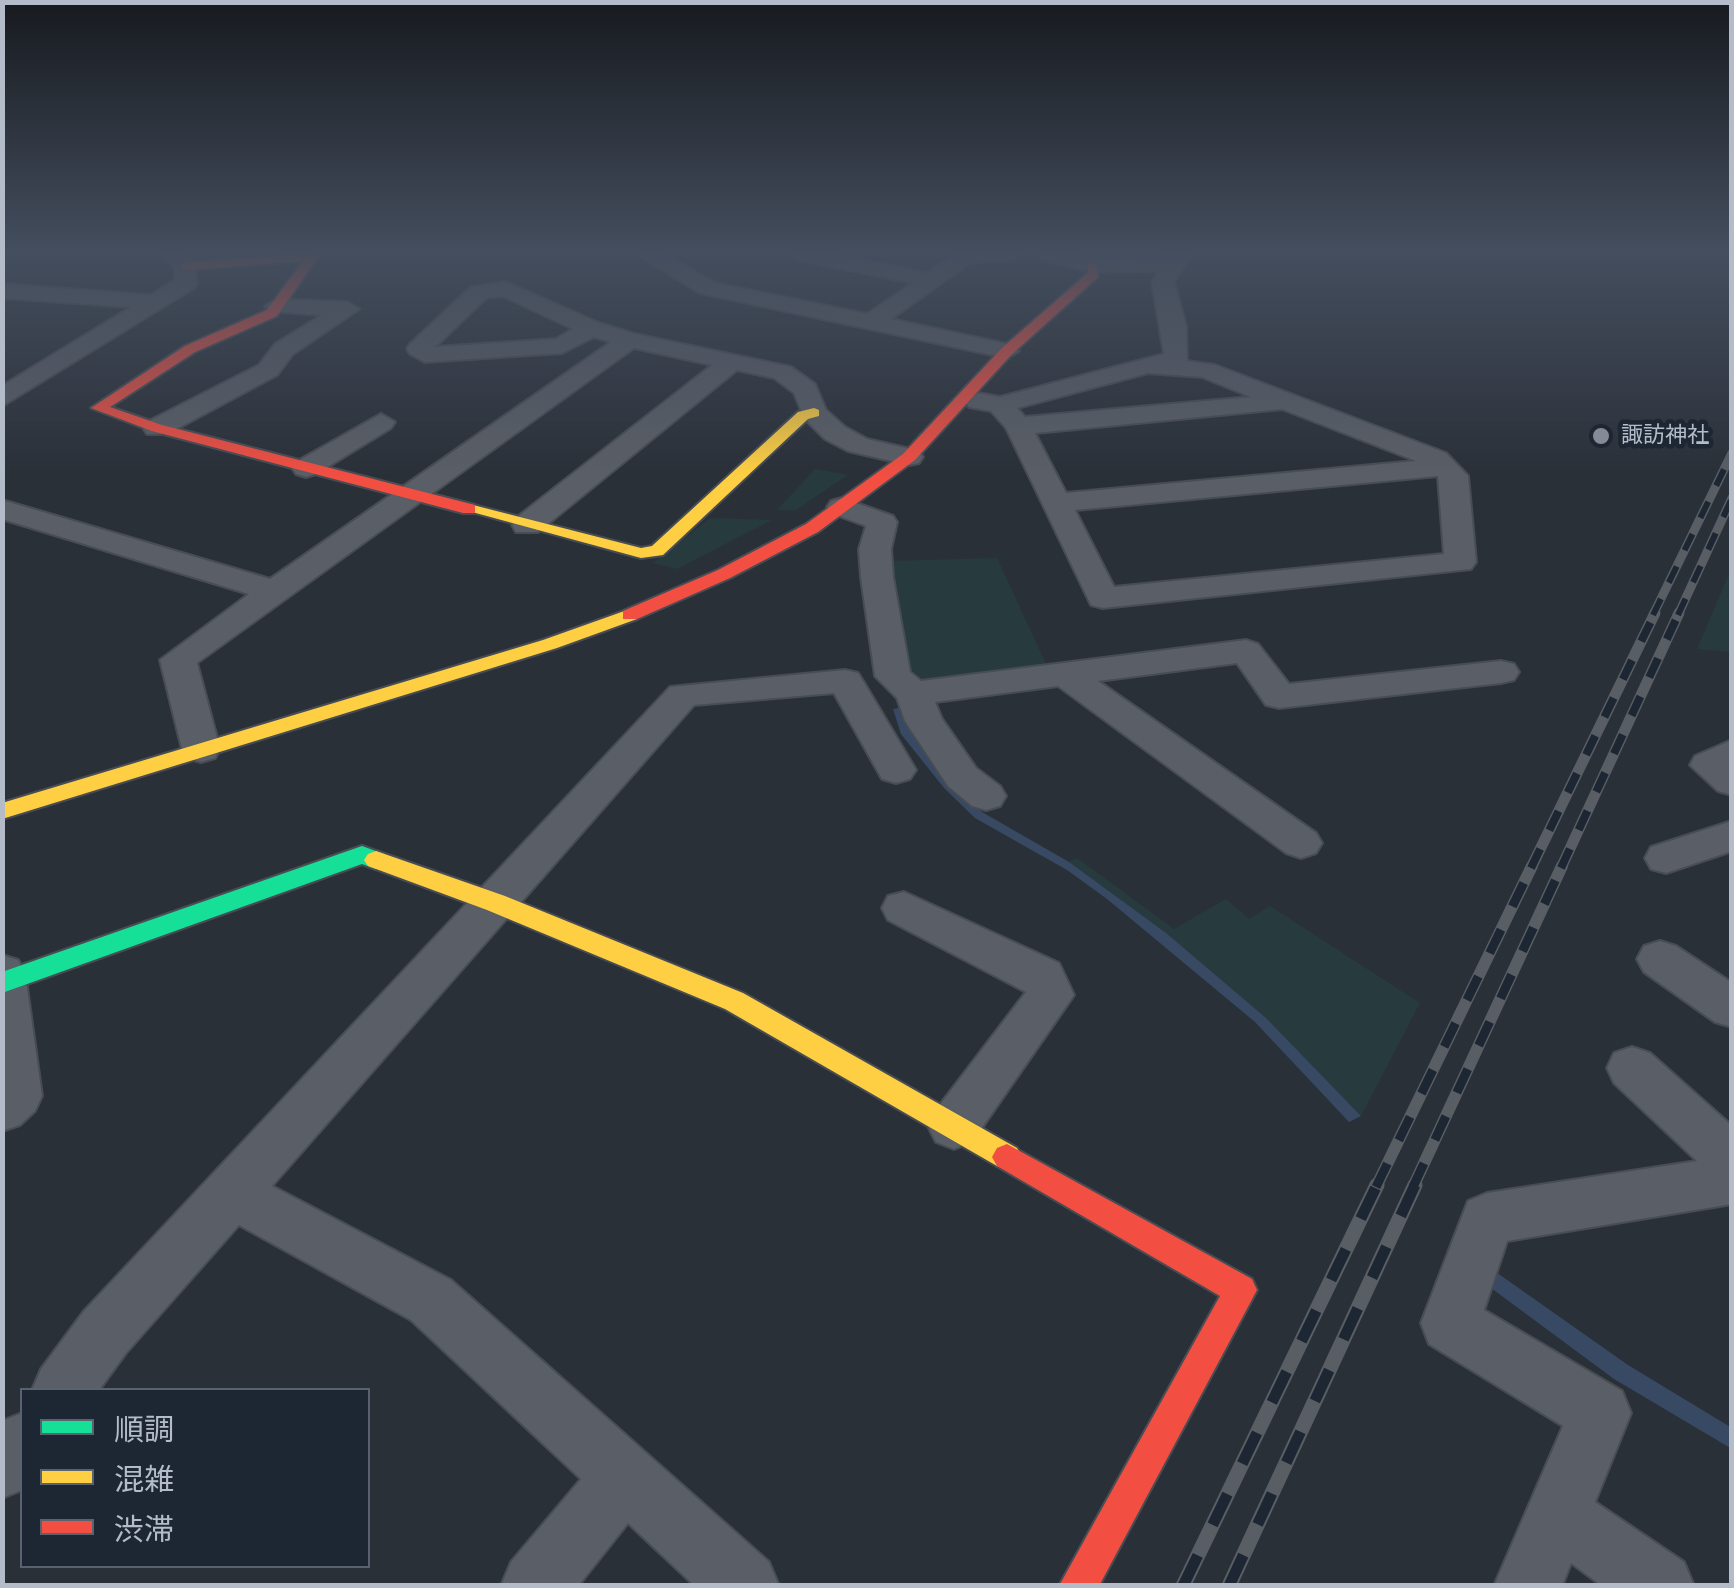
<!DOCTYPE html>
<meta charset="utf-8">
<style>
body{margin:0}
#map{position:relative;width:1734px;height:1588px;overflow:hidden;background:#2a3038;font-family:"PT Sans Narrow","Noto Sans JP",sans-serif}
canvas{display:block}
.frame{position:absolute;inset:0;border:5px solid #b4bcc9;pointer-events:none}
.legend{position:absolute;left:20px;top:1388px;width:350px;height:180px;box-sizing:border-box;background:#1d2633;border:2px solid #59626f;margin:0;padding:12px 18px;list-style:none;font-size:30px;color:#b4bcc9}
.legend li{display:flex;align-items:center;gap:20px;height:50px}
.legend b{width:50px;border:2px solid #59626f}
</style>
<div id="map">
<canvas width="1734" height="1588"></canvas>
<div class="frame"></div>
<ul class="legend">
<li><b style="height:12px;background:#16e098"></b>順調</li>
<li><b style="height:12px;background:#ffcf43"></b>混雑</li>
<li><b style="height:12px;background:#f24e42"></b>渋滞</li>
</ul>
</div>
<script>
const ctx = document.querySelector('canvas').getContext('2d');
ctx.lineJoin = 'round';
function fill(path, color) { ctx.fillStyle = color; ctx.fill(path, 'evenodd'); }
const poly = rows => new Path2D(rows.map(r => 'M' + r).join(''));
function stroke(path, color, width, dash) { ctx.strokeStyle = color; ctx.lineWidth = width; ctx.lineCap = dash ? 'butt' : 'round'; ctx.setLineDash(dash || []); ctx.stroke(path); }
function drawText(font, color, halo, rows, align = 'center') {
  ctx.font = font + ' "PT Sans Narrow","Noto Sans JP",sans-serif'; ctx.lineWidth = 9; ctx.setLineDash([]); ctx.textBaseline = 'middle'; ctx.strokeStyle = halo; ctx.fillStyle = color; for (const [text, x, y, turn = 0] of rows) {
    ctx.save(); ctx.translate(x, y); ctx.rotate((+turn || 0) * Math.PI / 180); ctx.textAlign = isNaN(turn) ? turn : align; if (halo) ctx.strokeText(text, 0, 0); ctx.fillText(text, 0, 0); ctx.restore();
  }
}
const green = poly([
 [815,469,848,475,796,510,777,510],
 [710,518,772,520,677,569,653,563],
 [997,558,1047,666,924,680,911,670,888,561],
 [1731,569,1731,652,1697,649],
 [1077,858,1174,929,1226,899,1249,919,1270,906,1420,1003,1361,1116,1266,1019,1069,862]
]);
const water = poly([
 [904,707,912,732,953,786,982,812,1069,862,1166,933,1266,1018,1361,1116,1349,1122,1255,1022,1107,899,1067,870,975,818,944,788,901,734,893,709]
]);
const stream = poly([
 [1493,1270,1628,1365,1732,1428,1732,1449,1614,1379,1487,1285,1484,1279,1487,1273,1493,1270]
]);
const street = poly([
 [160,254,184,254,194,261,197,283,194,288,2,406,2,386,131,307,2,298,2,284,151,295,175,280,175,268,160,254],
 [637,254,664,254,715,283,867,314,913,283,800,260,789,254,833,254,928,273,955,254,1022,254,1011,260,971,262,891,319,1007,344,1019,351,1007,358,700,293,637,254],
 [1039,254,1074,254,1093,259,1191,254,1174,282,1186,326,1187,361,1215,365,1446,453,1468,476,1476,562,1471,569,1103,608,1091,605,1006,428,991,411,969,407,965,401,978,393,1000,397,1164,354,1152,282,1159,271,1092,272,1042,259,1039,254],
 [1148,373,1202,377,1251,397,1025,417,1017,408,1148,373],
 [1282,409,1416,461,1066,493,1035,433,1282,409],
 [1438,476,1444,554,1114,587,1075,510,1438,476],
 [506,282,599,323,635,334,791,367,815,384,826,410,845,427,867,439,919,451,923,457,919,463,909,465,848,451,825,439,805,419,794,393,774,378,737,370,538,532,516,532,512,525,516,518,712,365,634,348,197,663,220,749,215,758,201,762,187,758,182,749,160,660,249,594,2,519,2,500,270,579,611,342,594,337,562,353,425,362,410,354,407,349,410,344,471,287,506,282],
 [503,296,573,329,556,339,435,347,486,298,503,296],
 [277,299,347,302,359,309,293,354,277,375,167,434,147,434,143,428,147,422,259,365,275,344,322,315,269,311,265,306,277,299],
 [381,414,395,422,391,428,316,474,306,477,296,474,292,468,296,462,381,414],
 [842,498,893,516,897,522,891,549,893,577,910,672,921,681,1246,640,1258,644,1289,684,1501,661,1514,664,1519,672,1514,680,1501,683,1279,708,1266,705,1237,663,1098,681,1316,833,1322,843,1316,853,1301,858,1286,853,1058,686,935,702,942,719,976,768,1000,786,1006,796,1000,806,986,810,972,806,948,786,905,721,897,698,875,676,861,577,859,549,866,526,831,513,827,507,831,501,842,498],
 [845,670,858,673,863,681,916,770,910,779,896,783,882,779,834,693,694,705,272,1186,451,1280,769,1562,779,1586,695,1586,628,1523,578,1586,501,1586,511,1562,581,1479,411,1320,239,1225,126,1353,99,1390,32,1390,41,1369,84,1311,670,687,845,670],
 [1732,740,1732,795,1718,791,1690,765,1695,756,1732,740],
 [1732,821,1732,851,1666,873,1651,869,1645,858,1651,847,1732,821],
 [904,892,1059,963,1074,995,972,1142,954,1149,936,1142,928,1126,936,1110,1026,992,888,920,882,908,888,896,904,892],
 [1660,941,1676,946,1732,983,1732,1027,1715,1022,1644,972,1637,959,1644,946,1660,941],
 [2,955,18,960,25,973,42,1096,35,1111,20,1125,2,1131,2,955],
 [1632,1047,1650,1053,1732,1126,1732,1204,1507,1241,1484,1310,1622,1391,1631,1413,1595,1502,1684,1562,1694,1586,1602,1586,1571,1563,1562,1586,1494,1586,1563,1426,1429,1344,1421,1323,1468,1201,1487,1193,1697,1161,1614,1083,1607,1068,1614,1053,1632,1047],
 [22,1413,22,1490,2,1498,2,1421,22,1413]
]);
const fast = poly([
 [362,846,384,854,388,860,384,866,376,869,362,864,2,993,2,972,362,846]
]);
const slow = poly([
 [814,408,819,410,819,416,808,419,663,555,641,558,461,509,469,504,641,548,652,546,798,412,814,408],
 [630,609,637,611,637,619,557,648,2,819,2,803,543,640,630,609],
 [376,851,505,896,743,993,1017,1148,1022,1157,1017,1166,1007,1170,997,1166,725,1009,487,910,368,866,364,860,368,854,376,851]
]);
const jam = poly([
 [302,254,318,257,277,316,195,352,110,407,162,425,475,505,475,513,463,513,152,431,91,408,185,346,267,310,303,261,186,270,182,269,182,263,302,254],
 [1088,263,1096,263,1098,277,1012,354,915,460,818,532,730,578,637,619,623,619,623,611,718,570,806,524,903,454,1002,348,1088,273,1088,263],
 [1007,1144,1252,1279,1257,1290,1099,1586,1059,1586,1220,1296,997,1166,992,1157,997,1148,1007,1144]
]);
const railFar3 = poly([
 [1653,615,1732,453],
 [1678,615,1732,498]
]);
const railFar2 = poly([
 [1531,868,1655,613],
 [1561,868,1679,613]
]);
const railFar1 = poly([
 [1376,1187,1532,866],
 [1413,1187,1562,866]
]);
const rail = poly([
 [1183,1586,1377,1185],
 [1229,1586,1415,1185]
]);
const markers = [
 [1601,436,10,"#848b96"]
];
const farPoinames = [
 ["諏訪神社",1621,436]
];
fill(green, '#273a3e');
fill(water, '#384963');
fill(stream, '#384963');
stroke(street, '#484c53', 4);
stroke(fast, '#484c53', 4);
stroke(slow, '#484c53', 4);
stroke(jam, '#484c53', 4);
fill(street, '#5a5e66');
fill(fast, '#16e098');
fill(slow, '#ffcf43');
fill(jam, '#f24e42');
stroke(railFar3, '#595d64', 9);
stroke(railFar2, '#595d64', 11);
stroke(railFar1, '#595d64', 12);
stroke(rail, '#595d64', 15);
stroke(railFar3, '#1d2633', 6, [18]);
stroke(railFar2, '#1d2633', 8, [21]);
stroke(railFar1, '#1d2633', 9, [26]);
stroke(rail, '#1d2633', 11, [34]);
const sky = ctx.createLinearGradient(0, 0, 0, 476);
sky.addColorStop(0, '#171a1f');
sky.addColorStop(0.53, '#444e5e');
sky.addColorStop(1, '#444e5e00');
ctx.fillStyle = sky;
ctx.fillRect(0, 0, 1734, 476);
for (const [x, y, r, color] of markers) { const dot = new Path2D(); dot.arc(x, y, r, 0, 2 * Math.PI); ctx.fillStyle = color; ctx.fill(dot); stroke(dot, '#1d2633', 4); }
drawText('22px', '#b4bcc9', '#1d2633', farPoinames, 'left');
</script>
